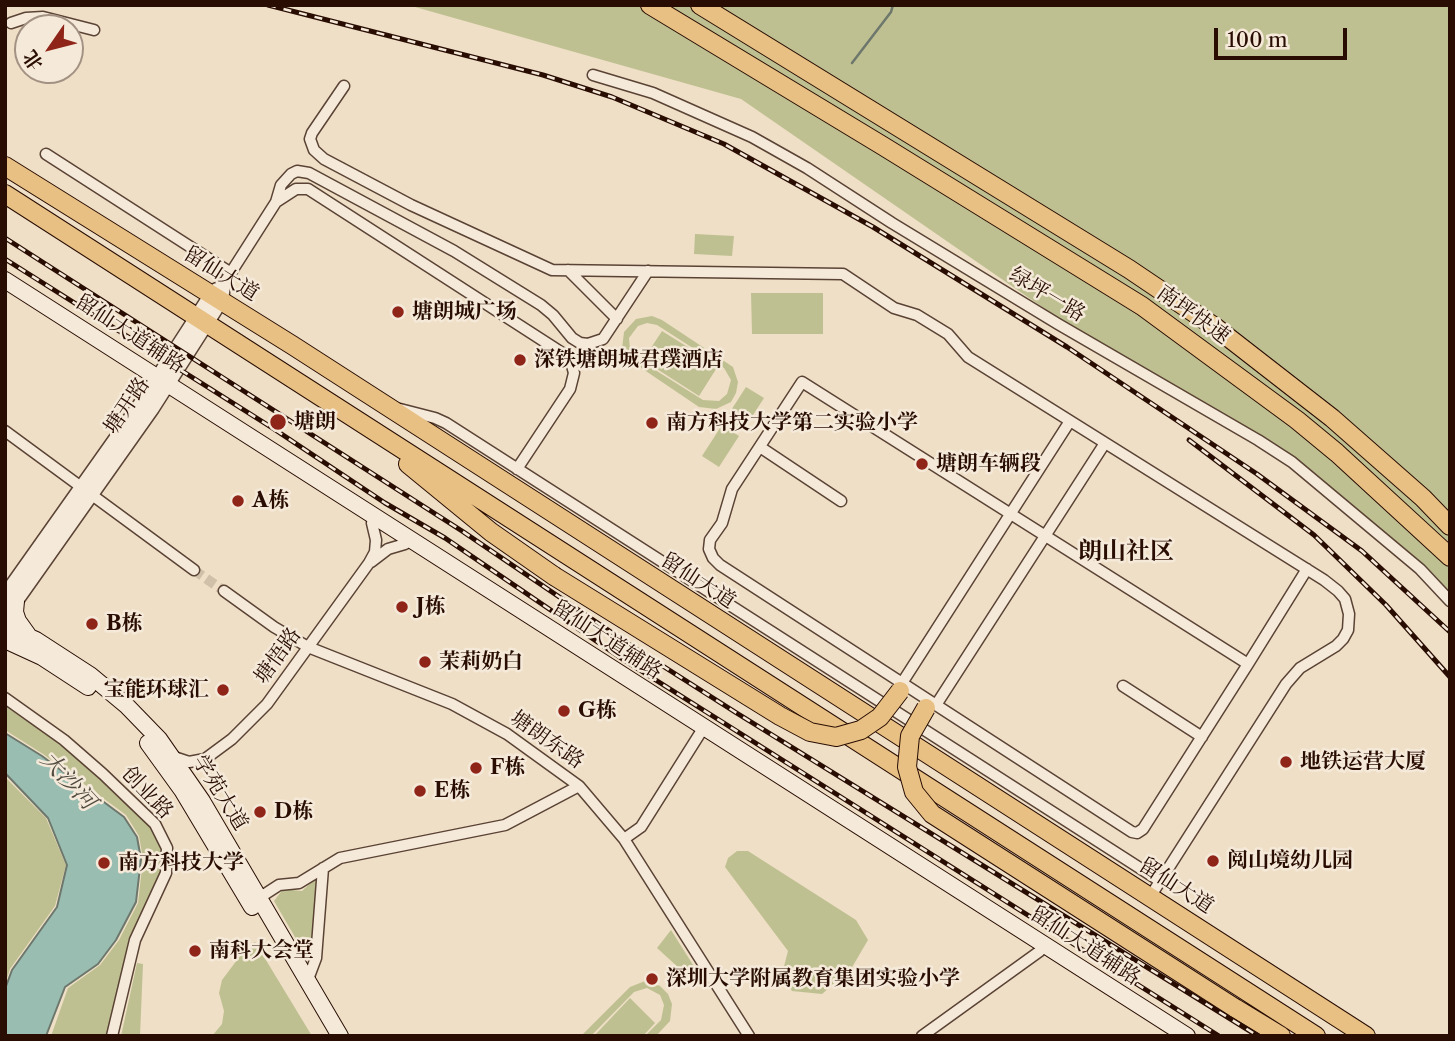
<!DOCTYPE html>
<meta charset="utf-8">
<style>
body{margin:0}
#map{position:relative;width:1455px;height:1041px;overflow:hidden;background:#efdfc6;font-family:"Libre Caslon Text","Noto Serif SC",serif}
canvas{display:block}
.frame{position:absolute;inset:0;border:7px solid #290d03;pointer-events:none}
.north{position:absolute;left:14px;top:14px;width:70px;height:70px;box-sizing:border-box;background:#f5eada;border:2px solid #a39284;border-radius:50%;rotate:235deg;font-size:19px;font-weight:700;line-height:28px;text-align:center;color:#290d03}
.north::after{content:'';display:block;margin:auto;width:24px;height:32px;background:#8f2418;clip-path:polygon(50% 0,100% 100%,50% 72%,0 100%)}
.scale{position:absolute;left:1214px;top:28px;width:133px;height:32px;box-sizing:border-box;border:4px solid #290d03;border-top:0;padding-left:9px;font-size:21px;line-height:24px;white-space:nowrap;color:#290d03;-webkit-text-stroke:5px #f5eada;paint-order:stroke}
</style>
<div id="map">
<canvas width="1455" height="1041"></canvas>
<div class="frame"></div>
<div class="north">北</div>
<div class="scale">100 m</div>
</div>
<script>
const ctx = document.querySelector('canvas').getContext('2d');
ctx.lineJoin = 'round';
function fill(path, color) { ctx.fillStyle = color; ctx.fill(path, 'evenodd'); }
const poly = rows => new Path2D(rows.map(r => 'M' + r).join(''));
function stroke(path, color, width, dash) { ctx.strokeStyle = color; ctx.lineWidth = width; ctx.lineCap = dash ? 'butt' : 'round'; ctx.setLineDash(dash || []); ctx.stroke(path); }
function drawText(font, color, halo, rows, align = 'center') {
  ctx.font = font + ' "Libre Caslon Text","Noto Serif SC",serif'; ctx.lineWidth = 5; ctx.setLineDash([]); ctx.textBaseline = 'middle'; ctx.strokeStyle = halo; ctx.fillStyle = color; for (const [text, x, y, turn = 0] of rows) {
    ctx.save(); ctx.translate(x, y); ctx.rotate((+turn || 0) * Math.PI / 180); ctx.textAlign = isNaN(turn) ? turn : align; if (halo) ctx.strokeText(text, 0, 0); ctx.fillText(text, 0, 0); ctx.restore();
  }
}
const green = poly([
 [408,5,1450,5,1450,598,1294,459,1061,320,741,99],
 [695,234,734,236,732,256,694,254],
 [751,293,823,293,823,334,752,334],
 [652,316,662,320,733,367,738,382,736,393,731,402,716,409,699,407,628,359,622,349,624,332,636,319],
 [647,323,657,325,724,368,731,380,727,394,719,401,703,400,636,358,630,349,629,338,638,326],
 [662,331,718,366,699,396,643,360],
 [746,387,764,398,744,429,726,418],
 [722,425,739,436,719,467,702,456],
 [5,706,61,744,101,777,153,827,164,849,163,871,129,938,109,1036,51,1036,68,988,100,965,119,940,138,903,143,859,139,836,126,815,43,754,5,730],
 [5,777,46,818,66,865,55,906,10,969,5,984],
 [737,851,748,851,856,920,868,940,851,969,822,994,792,991,782,974,788,951,725,867,728,858],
 [317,877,312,957,306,956,274,901,283,889,302,891],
 [671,930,695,968,691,979,657,948],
 [255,942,312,1036,212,1036,222,1024,224,1011,219,993,222,980,246,948],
 [137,963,143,964,140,1036,121,1036],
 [645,981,660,986,668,994,672,1004,670,1021,656,1036,645,1036,661,1020,664,1005,660,995,647,988,634,992,591,1036,581,1036,630,987],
 [630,998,655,1023,643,1036,594,1036]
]);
const water = poly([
 [5,733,42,756,124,817,137,837,141,859,136,902,116,940,98,964,65,987,46,1036,5,1036,5,989,12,970,57,907,67,865,48,818,5,773,5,733]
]);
const stream = poly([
 [852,63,891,12,893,5]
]);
const minorTunnel = poly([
 [194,570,224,591]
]);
const minor = poly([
 [11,23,26,18,43,17,94,30],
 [593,75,653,93,752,137,807,168,892,223,1058,324,1258,440,1292,462,1420,569,1450,601],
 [344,86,312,133,310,139,314,150,324,159,411,205,552,270,843,274,894,308,917,315,948,334,968,357,1324,580,1338,591,1345,599,1349,614,1348,630,1343,639,1336,646,1300,668,1286,684,1150,897],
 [46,154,231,273],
 [276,202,296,189,308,189,570,358,574,373,570,389,517,469],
 [568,270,617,319],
 [223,285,276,202,281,185,291,174,297,171,309,173,454,251,541,305,553,315,572,338,580,343,588,344,603,339,648,271],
 [400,409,435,418,446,423,1160,881],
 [5,431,194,570],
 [760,447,841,501],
 [371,562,388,549,405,544],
 [224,591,274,627,308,647,452,704,507,734,579,786,624,839,749,1036],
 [1248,664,802,382,732,489,722,523,710,540,709,549,713,558,720,565,1132,832,1137,833,1143,829,1248,664,1307,569],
 [902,683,1070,421],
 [1123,686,1202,737],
 [5,698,64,740,103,774,155,824,167,848,166,873,135,940,112,1036],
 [936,705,1105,443],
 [174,757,189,762,205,759,232,739,267,704,369,563,375,552,376,540,372,523],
 [624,839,641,827,704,727],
 [259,898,279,885,299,883,340,858,505,825,579,786],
 [306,978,310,974,316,958,323,868],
 [922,1036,1040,951]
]);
const tertiary = poly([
 [5,596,143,401,212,294,217,290],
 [5,616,152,408,221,300,223,285]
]);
const secondary = poly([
 [5,280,1187,1036],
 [16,601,15,612,18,621,28,635],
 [5,626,36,640,90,675,126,705,159,739,202,801,340,1036],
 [5,640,42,657,88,687],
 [148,743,182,790,252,907]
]);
const primary = poly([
 [5,166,292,345,1366,1036],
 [5,194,1316,1036],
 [408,464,491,532,554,576],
 [1235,1008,1281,1036]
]);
const trunk = poly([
 [650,5,883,146,1142,306,1297,420,1337,453,1450,557],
 [700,5,1129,269,1215,327,1332,418,1423,498,1450,526]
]);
const rail = poly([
 [268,5,543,75,612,97,724,144,873,227,1067,347,1257,474,1362,551,1450,632],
 [5,238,462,531,633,647,735,712,1258,1036],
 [5,259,274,429,385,503,445,538,624,660,727,725,1219,1036],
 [1189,440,1314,535,1386,605,1450,677]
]);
const primaryBridge = poly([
 [554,576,780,716,810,732,836,737,861,730,880,717,900,691],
 [926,708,910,736,907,767,914,792,932,814,1235,1008]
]);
const markers = [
 [398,312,7,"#8f2418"],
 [520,360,7,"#8f2418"],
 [278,422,9,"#8f2418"],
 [652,423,7,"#8f2418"],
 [922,464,7,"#8f2418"],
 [238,501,7,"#8f2418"],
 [402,607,7,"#8f2418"],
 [92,624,7,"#8f2418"],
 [425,662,7,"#8f2418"],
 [223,690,7,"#8f2418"],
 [564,711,7,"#8f2418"],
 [1286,762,7,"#8f2418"],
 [476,768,7,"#8f2418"],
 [420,791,7,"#8f2418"],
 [260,812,7,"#8f2418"],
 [1213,861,7,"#8f2418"],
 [104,863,7,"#8f2418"],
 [195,951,7,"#8f2418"],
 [652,979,7,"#8f2418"]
];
const streetNames = [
 ["留仙大道",221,274,32],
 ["绿坪一路",1047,295,31],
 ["南坪快速",1193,315,36],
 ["留仙大道辅路",130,334,33],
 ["塘开路",127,406,-56],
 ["留仙大道",698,581,33],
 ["留仙大道辅路",607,640,33],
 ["塘悟路",278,656,-54],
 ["塘朗东路",547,740,35],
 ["创业路",147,793,46],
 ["学苑大道",220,793,58],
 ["留仙大道",1176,886,33],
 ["留仙大道辅路",1085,946,33]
];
const poiNames = [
 ["塘朗城广场",412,312],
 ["深铁塘朗城君璞酒店",534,360],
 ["塘朗",294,422],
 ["南方科技大学第二实验小学",666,423],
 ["塘朗车辆段",936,464],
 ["A栋",252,501],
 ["J栋",416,607],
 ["B栋",106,624],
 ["茉莉奶白",439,662],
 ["宝能环球汇",209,690,"right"],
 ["G栋",578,711],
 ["地铁运营大厦",1300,762],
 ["F栋",490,768],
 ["E栋",434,791],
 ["D栋",274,812],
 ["阅山境幼儿园",1227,861],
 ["南方科技大学",118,863],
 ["南科大会堂",209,951],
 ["深圳大学附属教育集团实验小学",666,979]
];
const waterNames = [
 ["大沙河",68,781,47]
];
const quarterNames = [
 ["朗山社区",1126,552]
];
fill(green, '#bfc091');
fill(water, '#9abdb2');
stroke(water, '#6d776c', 2);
stroke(stream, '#6d776c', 2.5);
stroke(minorTunnel, '#d1c0a9', 10, [10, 5]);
stroke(minor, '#5a4234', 13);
stroke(tertiary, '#5a4234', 17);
stroke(secondary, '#290d03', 18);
stroke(primary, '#290d03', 20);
stroke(trunk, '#290d03', 20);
stroke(minor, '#f5eada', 10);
stroke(tertiary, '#f5eada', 14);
stroke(secondary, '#f5eada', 16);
stroke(primary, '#e8c083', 18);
stroke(trunk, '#e8c083', 18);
stroke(rail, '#290d03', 5);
stroke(rail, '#f5eada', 2.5, [8]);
stroke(primaryBridge, '#290d03', 20, []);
stroke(primaryBridge, '#e8c083', 18);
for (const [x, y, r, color] of markers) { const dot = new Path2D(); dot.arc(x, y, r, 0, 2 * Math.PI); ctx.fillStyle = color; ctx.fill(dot); stroke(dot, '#f5eada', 2.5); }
drawText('21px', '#290d03', '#f5eada', streetNames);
drawText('bold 21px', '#290d03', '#f5eada', poiNames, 'left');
drawText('italic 23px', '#514b40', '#f5eada', waterNames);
drawText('bold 24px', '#290d03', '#f5eada', quarterNames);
</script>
